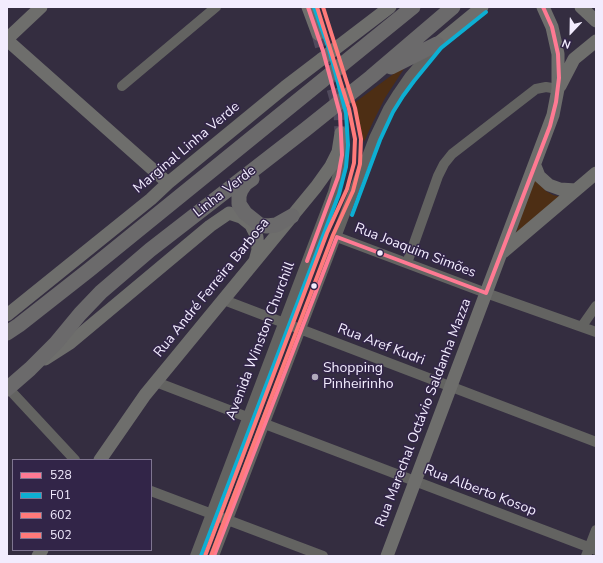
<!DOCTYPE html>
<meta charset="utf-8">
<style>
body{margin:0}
#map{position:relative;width:603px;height:563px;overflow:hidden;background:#342d40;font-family:"Nunito Sans",sans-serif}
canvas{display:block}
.frame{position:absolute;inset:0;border:8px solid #f2ecfe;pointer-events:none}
.legend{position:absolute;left:12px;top:459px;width:140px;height:92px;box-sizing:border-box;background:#322548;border:1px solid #7f7591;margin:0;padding:5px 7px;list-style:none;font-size:12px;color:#f2ecfe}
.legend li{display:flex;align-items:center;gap:8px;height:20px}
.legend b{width:20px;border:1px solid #7f7591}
.north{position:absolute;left:551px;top:12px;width:40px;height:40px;-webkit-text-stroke:3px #322548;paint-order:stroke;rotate:202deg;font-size:11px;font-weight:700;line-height:16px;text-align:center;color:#f2ecfe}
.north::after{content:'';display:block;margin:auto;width:14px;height:18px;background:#f2ecfe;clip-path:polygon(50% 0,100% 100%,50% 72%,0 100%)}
</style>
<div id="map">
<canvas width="603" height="563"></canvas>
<div class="frame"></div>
<ul class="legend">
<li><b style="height:5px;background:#fe7a93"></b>528</li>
<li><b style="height:5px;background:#0dafd3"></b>F01</li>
<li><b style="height:5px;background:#ff7a7a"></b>602</li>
<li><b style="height:5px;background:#ff7a7a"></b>502</li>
</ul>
<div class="north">N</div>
</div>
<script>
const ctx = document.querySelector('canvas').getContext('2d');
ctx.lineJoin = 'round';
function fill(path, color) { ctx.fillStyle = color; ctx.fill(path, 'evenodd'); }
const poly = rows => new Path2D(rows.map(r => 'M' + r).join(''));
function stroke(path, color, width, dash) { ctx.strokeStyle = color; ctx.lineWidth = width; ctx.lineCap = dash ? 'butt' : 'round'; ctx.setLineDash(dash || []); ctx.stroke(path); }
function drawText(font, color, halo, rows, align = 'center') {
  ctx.font = font + ' "Nunito Sans",sans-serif'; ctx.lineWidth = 3; ctx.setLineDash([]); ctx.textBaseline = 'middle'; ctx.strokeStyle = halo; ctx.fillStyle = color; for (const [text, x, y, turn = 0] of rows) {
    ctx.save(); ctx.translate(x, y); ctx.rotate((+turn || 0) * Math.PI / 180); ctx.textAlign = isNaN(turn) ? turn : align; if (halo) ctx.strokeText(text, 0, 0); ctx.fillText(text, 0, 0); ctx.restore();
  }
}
const green = poly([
 [407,64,385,98,373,122,364,142,354,103],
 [534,178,546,191,553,195,561,197,515,236]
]);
const majorTunnel = poly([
 [318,34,340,114,341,133]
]);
const minor = poly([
 [122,86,216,7],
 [337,237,486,293,596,332],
 [407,263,438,176,444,164,452,154,536,89,546,87,558,89],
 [224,300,596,442],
 [582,326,596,306],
 [156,382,247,417],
 [8,388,75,460],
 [265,424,596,550],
 [151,491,323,556],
 [195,556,333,192,340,166,342,147],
 [214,556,374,138,388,109,398,93,409,77,432,50],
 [586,556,596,530]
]);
const major = poly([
 [308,7,318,34],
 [581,7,596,21],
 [7,39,41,7],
 [7,40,168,183],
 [437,44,482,7],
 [560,86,574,59,596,41],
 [535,166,539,176,549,185,560,189,576,190],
 [503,252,596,173],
 [7,315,151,199,168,183,285,87,390,7],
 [45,359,70,343,210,226,229,213,241,217,251,225,257,237,258,250,255,261],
 [100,460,145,395,316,187,331,166,338,152,341,133],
 [38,556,42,550],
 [387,556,553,115,558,89,558,54,552,27,543,7]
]);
const highway = poly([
 [391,67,437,44],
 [252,179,245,184,241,190,239,196,239,204,245,213,260,225,267,226,276,225,292,216],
 [7,333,19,325,89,270,413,7],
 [7,389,30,369,56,343,80,314,101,292,150,250,306,129,371,77,453,7]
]);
const bus1 = poly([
 [307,261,338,177,342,155,340,114,323,51,308,7],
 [214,556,337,237,486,293,550,126,556,102,559,78,558,54,552,27,543,7]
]);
const bus2 = poly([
 [352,215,380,140,393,112,403,96,414,81,441,48,486,12],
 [201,556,339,194,346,167,348,145,346,113,329,49,314,7]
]);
const bus3 = poly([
 [205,556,327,233,347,189,354,163,355,139,349,109,317,7]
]);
const bus4 = poly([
 [211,556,333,235,353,191,360,164,361,139,355,108,323,7]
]);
const markers = [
 [380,253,3.5,"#f2ecfe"],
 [314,286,3.5,"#f2ecfe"],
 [315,377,4,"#b0a9bc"]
];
const streetNames = [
 ["Marginal Linha Verde",187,148,-40],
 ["Linha Verde",225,192,-38],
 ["Rua Joaquim Simões",415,251,21],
 ["Rua André Ferreira Barbosa",212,288,-51],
 ["Avenida Winston Churchill",261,341,-69],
 ["Rua Aref Kudri",381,345,21],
 ["Rua Marechal Octávio Saldanha Mazza",424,413,-69],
 ["Rua Alberto Kosop",480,491,21]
];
const poiNames = [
 ["Shopping",323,369],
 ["Pinheirinho",323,385]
];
fill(green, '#4d2e14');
stroke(majorTunnel, '#504a5c', 13, [13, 6]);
stroke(minor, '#636361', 10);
stroke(major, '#6e6e6c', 13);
stroke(highway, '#6b6a6b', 15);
stroke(bus1, '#fe7a93', 4);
stroke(bus2, '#0dafd3', 4);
stroke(bus3, '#ff7a7a', 4);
stroke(bus4, '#ff7a7a', 4);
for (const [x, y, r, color] of markers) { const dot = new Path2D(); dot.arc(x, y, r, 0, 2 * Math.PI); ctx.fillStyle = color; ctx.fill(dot); stroke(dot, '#322548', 1.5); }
drawText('14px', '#f2ecfe', '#322548', streetNames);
drawText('14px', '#f2ecfe', '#322548', poiNames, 'left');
</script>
